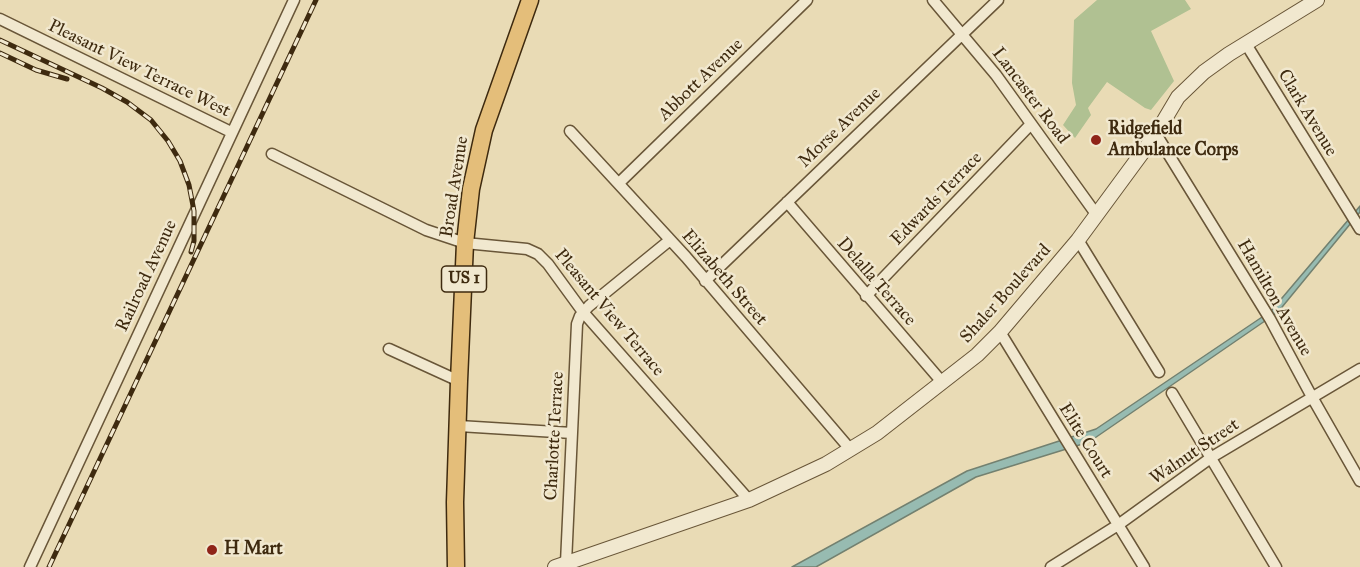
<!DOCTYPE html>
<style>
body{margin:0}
canvas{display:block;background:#e9dbb5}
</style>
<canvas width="1360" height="567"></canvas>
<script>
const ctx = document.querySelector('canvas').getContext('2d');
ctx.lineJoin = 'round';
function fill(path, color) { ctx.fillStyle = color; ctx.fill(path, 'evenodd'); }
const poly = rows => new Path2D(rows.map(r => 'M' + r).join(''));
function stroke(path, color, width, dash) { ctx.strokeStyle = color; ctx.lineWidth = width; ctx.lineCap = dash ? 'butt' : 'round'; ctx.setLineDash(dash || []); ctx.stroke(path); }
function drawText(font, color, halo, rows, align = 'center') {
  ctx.font = font + ' "IM FELL Great Primer",serif'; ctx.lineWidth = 5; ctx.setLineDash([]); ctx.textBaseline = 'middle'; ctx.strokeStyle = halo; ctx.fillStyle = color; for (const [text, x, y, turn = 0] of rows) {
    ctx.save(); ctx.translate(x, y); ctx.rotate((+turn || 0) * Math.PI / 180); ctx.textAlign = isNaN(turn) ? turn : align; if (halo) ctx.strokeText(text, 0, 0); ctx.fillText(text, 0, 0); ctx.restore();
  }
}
const green = poly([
 [1097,0,1185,0,1191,9,1151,31,1174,81,1151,110,1145,108,1107,82,1088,108,1091,115,1075,138,1063,125,1076,105,1072,83,1074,20]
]);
const water = poly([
 [1360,206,1360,212,1278,312,1089,442,976,477,816,567,792,567,967,471,1096,429,1271,311,1360,206]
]);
const minor = poly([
 [933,0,996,75,1096,214],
 [0,19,231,132],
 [1246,44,1360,229],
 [570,131,686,257,850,449],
 [1156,134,1270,319,1312,397,1360,481],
 [272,154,426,230,465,243,527,249,538,254,548,264,583,312,749,500],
 [619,183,807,0],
 [787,202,942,382],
 [1078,240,1159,372],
 [705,281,998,0],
 [866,296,1031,124],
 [1000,332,1144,567],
 [389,349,459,381],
 [1172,393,1276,567],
 [459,426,572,433],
 [566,563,577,324,580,316,589,306,670,240],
 [30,567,294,0],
 [1051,567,1118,525,1212,457,1360,369]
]);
const tertiary = poly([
 [555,567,749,500,826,464,877,433,977,355,1000,332,1078,240,1156,134,1178,97,1204,72,1229,54,1317,0]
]);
const primary = poly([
 [456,567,455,502,459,381,465,243,471,189,484,130,530,0]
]);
const rail = poly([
 [0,40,102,88,127,102,151,120,168,141,180,161,189,185,194,211,194,241,191,252],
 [0,53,36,70,67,79],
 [49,567,316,0]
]);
const markers = [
 [1096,140,6,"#8f2418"],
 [212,550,6,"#8f2418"]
];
const shields = [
 [464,279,45]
];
const shieldNames = [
 ["US 1",464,279]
];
const streetNames = [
 ["Pleasant View Terrace West",139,69,26],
 ["Abbott Avenue",701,80,-44],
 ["Lancaster Road",1030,96,53],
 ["Clark Avenue",1307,113,59],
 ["Morse Avenue",840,128,-44],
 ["Broad Avenue",455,187,-81],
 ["Edwards Terrace",937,199,-46],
 ["Railroad Avenue",147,276,-65],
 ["Elizabeth Street",724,278,49],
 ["Delalla Terrace",876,282,49],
 ["Shaler Boulevard",1006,294,-48],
 ["Hamilton Avenue",1274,298,60],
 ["Pleasant View Terrace",609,313,50],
 ["Charlotte Terrace",555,436,-87],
 ["Elite Court",1085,441,58],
 ["Walnut Street",1195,452,-34]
];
const poiNames = [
 ["Ridgefield",1108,130],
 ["Ambulance Corps",1108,151],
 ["H Mart",224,550]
];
fill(green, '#b0c192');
fill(water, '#97bbb1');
stroke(water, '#738170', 1.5);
stroke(minor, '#695638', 13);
stroke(tertiary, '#695638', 16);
stroke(primary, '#3e2a0f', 19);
stroke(minor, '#f1e8cf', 10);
stroke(tertiary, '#f1e8cf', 14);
stroke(primary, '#e4be7a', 16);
stroke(rail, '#3e2a0f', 5);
stroke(rail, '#f1e8cf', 3, [9]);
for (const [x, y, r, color] of markers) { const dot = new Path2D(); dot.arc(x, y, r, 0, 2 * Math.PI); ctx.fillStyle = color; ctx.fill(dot); stroke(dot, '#f1e8cf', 2); }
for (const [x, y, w] of shields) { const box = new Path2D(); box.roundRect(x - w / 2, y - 13, w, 26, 4.5); ctx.fillStyle = '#f1e8cf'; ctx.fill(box); stroke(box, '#3e2a0f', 1.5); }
drawText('bold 16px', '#3e2a0f', null, shieldNames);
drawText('18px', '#3e2a0f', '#f1e8cf', streetNames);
drawText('bold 18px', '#3e2a0f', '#f1e8cf', poiNames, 'left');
</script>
